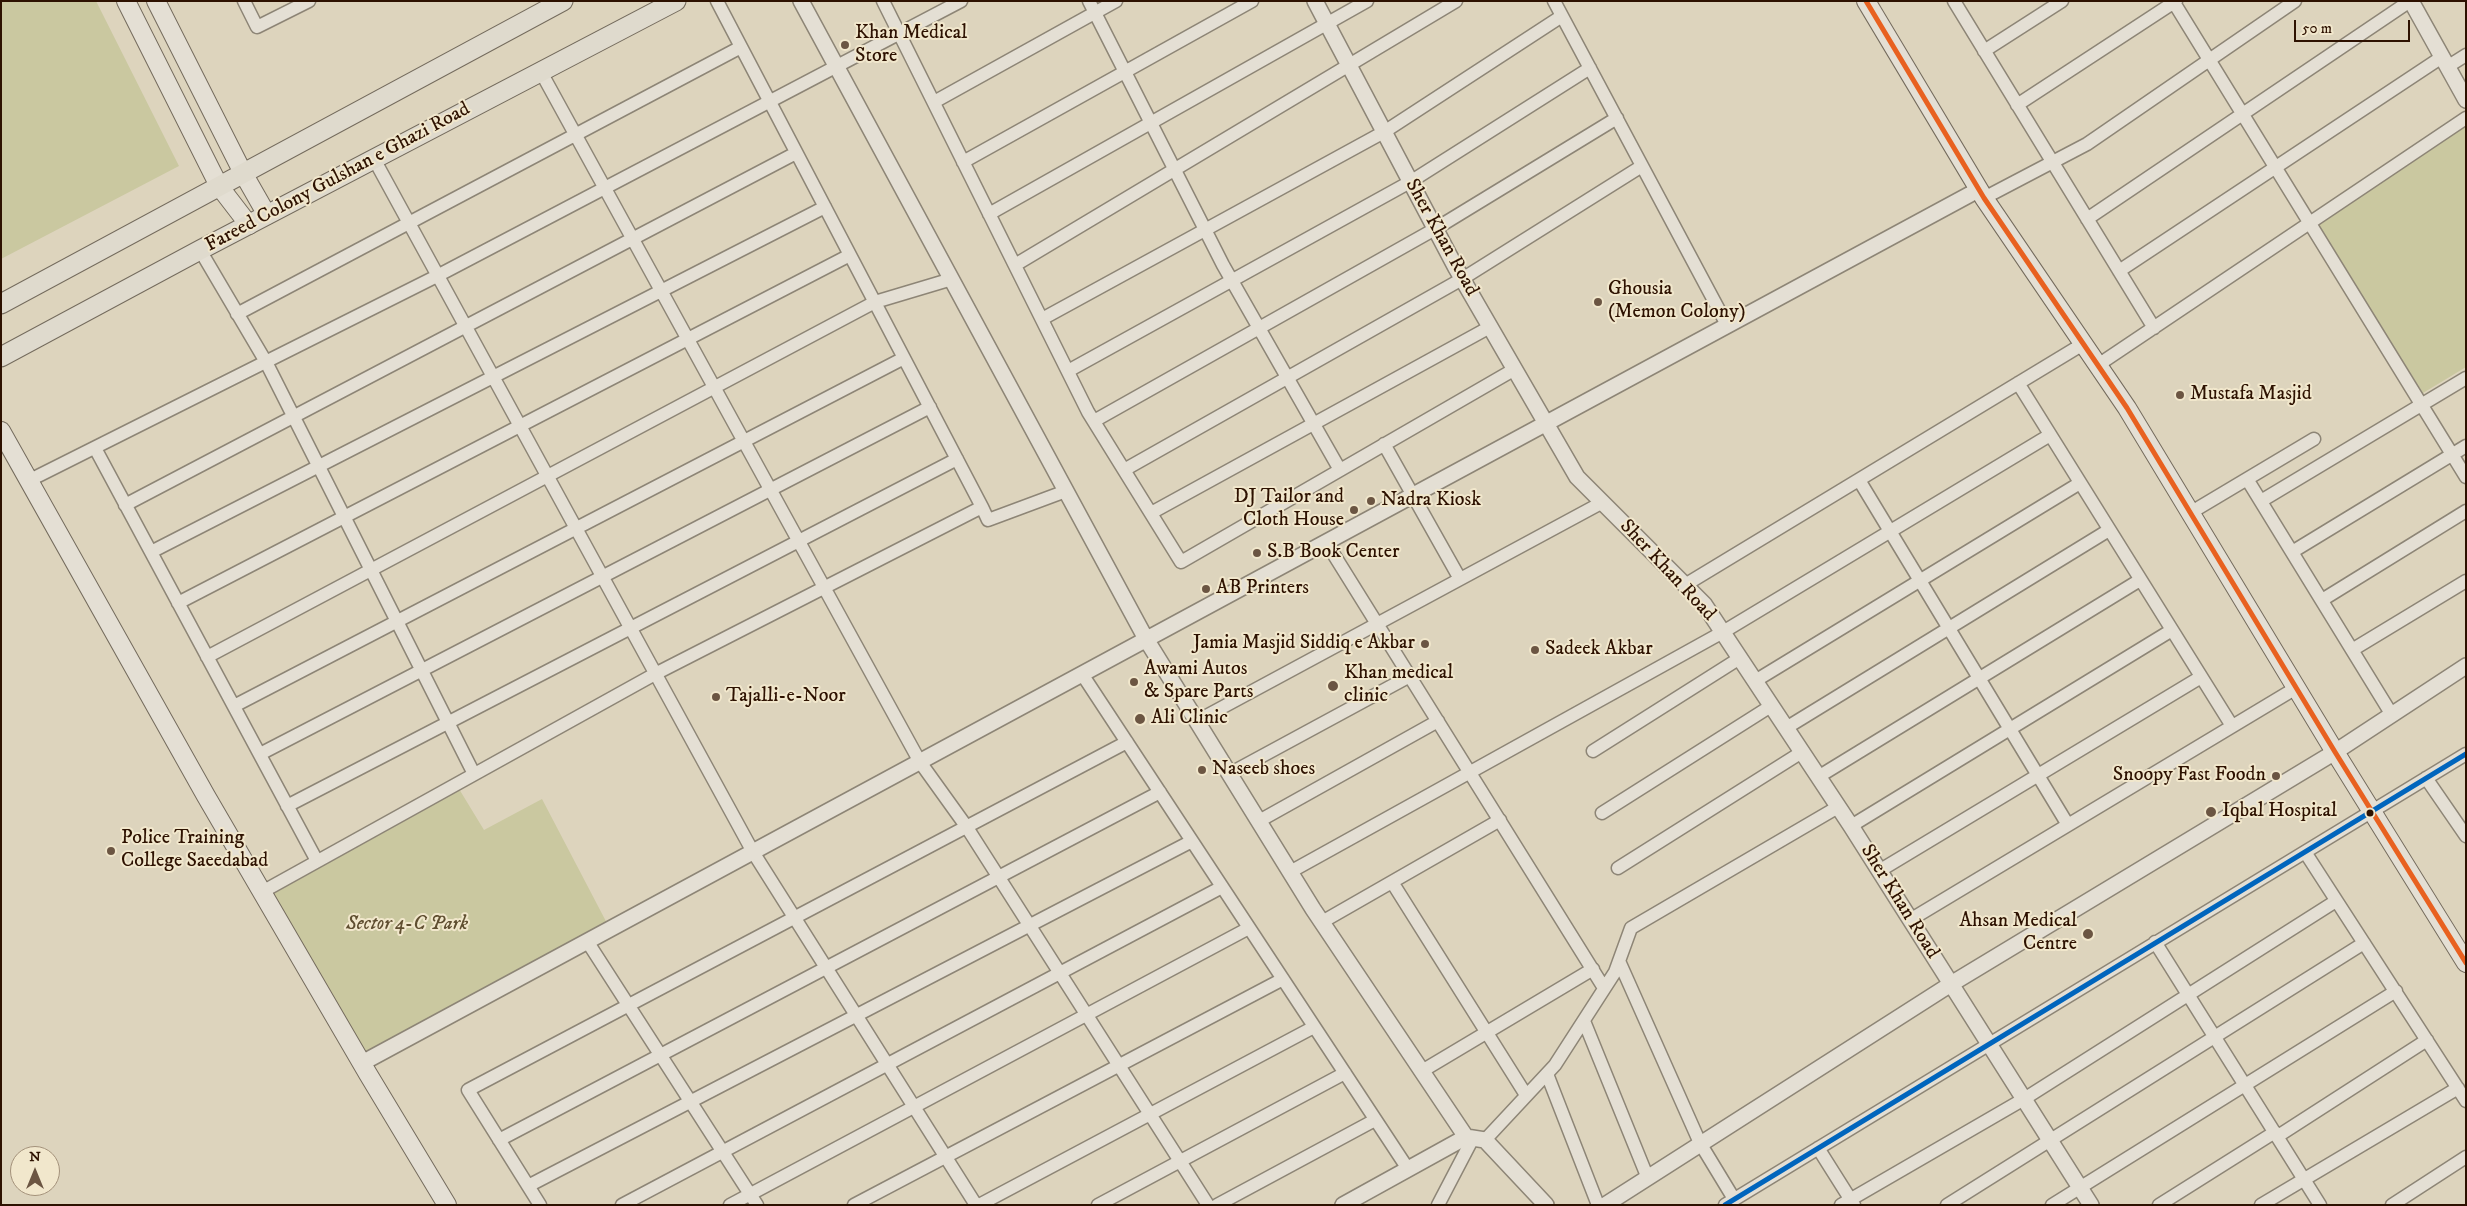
<!DOCTYPE html>
<style>
body{margin:0}
#map{position:relative;width:2467px;height:1206px;overflow:hidden;background:#ddd4bd;font-family:"IM FELL DW Pica",serif}
canvas{display:block}
.frame{position:absolute;inset:0;border:2px solid #2d1100;pointer-events:none}
.north{position:absolute;left:10px;top:1146px;width:50px;height:50px;box-sizing:border-box;background:#f1e7cc;border:1px solid #a3917a;border-radius:50%;rotate:0deg;font-size:14px;font-weight:700;line-height:20px;text-align:center;color:#2d1100}
.north::after{content:'';display:block;margin:auto;width:18px;height:22px;background:#6b5542;clip-path:polygon(50% 0,100% 100%,50% 72%,0 100%)}
.scale{position:absolute;left:2294px;top:20px;width:116px;height:22px;box-sizing:border-box;border:2px solid #2d1100;border-top:0;padding-left:6px;font-size:15px;line-height:18px;white-space:nowrap;color:#2d1100;-webkit-text-stroke:4px #f1e7cc;paint-order:stroke}
</style>
<div id="map">
<canvas width="2467" height="1206"></canvas>
<div class="frame"></div>
<div class="north">N</div>
<div class="scale">50 m</div>
</div>
<script>
const ctx = document.querySelector('canvas').getContext('2d');
ctx.lineJoin = 'round';
function fill(path, color) { ctx.fillStyle = color; ctx.fill(path, 'evenodd'); }
const poly = rows => new Path2D(rows.map(r => 'M' + r).join(''));
function stroke(path, color, width, dash) { ctx.strokeStyle = color; ctx.lineWidth = width; ctx.lineCap = dash ? 'butt' : 'round'; ctx.setLineDash(dash || []); ctx.stroke(path); }
function drawText(font, color, halo, rows, align = 'center') {
  ctx.font = font + ' "IM FELL DW Pica",serif'; ctx.lineWidth = 4; ctx.setLineDash([]); ctx.textBaseline = 'middle'; ctx.strokeStyle = halo; ctx.fillStyle = color; for (const [text, x, y, turn = 0] of rows) {
    ctx.save(); ctx.translate(x, y); ctx.rotate((+turn || 0) * Math.PI / 180); ctx.textAlign = isNaN(turn) ? turn : align; if (halo) ctx.strokeText(text, 0, 0); ctx.fillText(text, 0, 0); ctx.restore();
  }
}
const green = poly([
 [1,1,96,1,179,166,1,259],
 [2464,125,2466,129,2466,367,2423,393,2316,223],
 [456,784,484,830,542,799,610,929,362,1063,262,892]
]);
const minor = poly([
 [244,1,257,27,309,1],
 [717,1,982,507],
 [883,1,1088,412,1181,562,1515,369],
 [1089,1,1223,265,1340,470],
 [1554,1,1727,325],
 [1954,1,2154,328],
 [2173,1,2466,477],
 [1984,51,2062,1],
 [2447,67,2466,55],
 [541,72,920,762,966,826,1208,1205],
 [934,102,1116,1],
 [2017,105,2176,1],
 [374,159,753,852,976,1205],
 [963,162,1252,1],
 [1984,198,2087,144,2295,1],
 [989,214,1367,1],
 [2087,219,2410,1],
 [200,250,266,362,474,774],
 [1015,265,1456,1],
 [2119,271,2442,57],
 [237,314,741,47],
 [1042,319,1384,132,1562,16],
 [2098,365,2466,118],
 [1068,371,1410,182,1590,68],
 [2018,383,2232,726],
 [1094,421,1435,229,1617,118],
 [1384,444,1460,579],
 [95,448,317,861],
 [1124,470,1462,279,1642,166],
 [2247,479,2392,715],
 [1859,480,2068,825],
 [28,481,437,276,961,1],
 [2261,501,2466,378],
 [125,505,796,153],
 [1151,513,1490,327],
 [2190,513,2314,439],
 [1326,542,1604,988],
 [151,552,825,207],
 [2292,552,2466,446],
 [1685,585,2083,344],
 [2322,600,2466,511],
 [178,603,850,255],
 [2352,650,2466,581],
 [207,657,875,302,952,279],
 [1082,674,1408,1169],
 [1755,681,2080,483],
 [234,706,904,358],
 [1197,721,1603,502],
 [1786,728,2109,530],
 [1593,751,1740,658],
 [260,754,930,407],
 [1229,774,1410,676],
 [1818,777,2140,580],
 [2426,778,2466,836],
 [287,806,957,459],
 [1602,813,1771,706],
 [1259,821,1438,721],
 [1851,826,2172,630],
 [2305,852,2466,1101],
 [1618,868,1802,752],
 [1879,871,2201,677],
 [1290,872,1723,632,2050,435],
 [1392,882,1526,1095],
 [262,892,655,674,982,507,988,520,1066,491],
 [1910,920,2296,688],
 [1322,922,1500,820],
 [587,941,757,1205],
 [2155,942,2320,1205],
 [1619,961,1700,1143,1734,1199],
 [1584,1021,1647,1176],
 [1422,1071,1593,969],
 [1547,1074,1598,1205],
 [2278,1136,2427,1040],
 [499,1140,1160,792],
 [1485,1140,1555,1065,1615,972,1631,928,1838,807],
 [1818,1148,1854,1205],
 [528,1186,1192,841],
 [540,1205,468,1090,1127,742],
 [622,1205,1222,887],
 [730,1205,1249,928],
 [854,1205,1283,979],
 [979,1205,1314,1027],
 [1098,1205,1345,1073],
 [1217,1205,1375,1120],
 [1438,1205,1473,1138],
 [1725,1205,2466,754],
 [1841,1205,2024,1099,2336,901],
 [1947,1205,2364,943],
 [2052,1205,2396,991],
 [2159,1205,2275,1132],
 [2261,1205,2458,1088],
 [2392,1205,2466,1157]
]);
const tertiary = poly([
 [801,1,1146,639,1313,909,1466,1137,1485,1140,1546,1205],
 [1315,1,1456,268,1577,477,1704,604,1851,826,2091,1205],
 [2411,1,2466,100],
 [362,1063,1978,190],
 [1343,1205,1466,1137],
 [1605,1205,1951,984,2335,752,2466,666]
]);
const secondary = poly([
 [126,1,219,186,249,225],
 [156,1,243,173,267,215],
 [1866,1,1984,198,2127,408,2335,752,2466,963],
 [1,431,206,796,368,1074,447,1205]
]);
const primary = poly([
 [1,304,563,1],
 [1,357,200,250,676,1]
]);
const bus1 = poly([
 [1866,1,1984,198,2127,408,2335,752,2466,963]
]);
const bus2 = poly([
 [1725,1205,2466,754]
]);
const markers = [
 [845,45,5,"#6b5542"],
 [1598,302,5,"#6b5542"],
 [2180,395,5,"#6b5542"],
 [1371,501,5,"#6b5542"],
 [1354,510,5,"#6b5542"],
 [1257,553,5,"#6b5542"],
 [1206,589,5,"#6b5542"],
 [1425,644,5,"#6b5542"],
 [1535,650,5,"#6b5542"],
 [1134,682,5,"#6b5542"],
 [1333,686,6,"#6b5542"],
 [716,697,5,"#6b5542"],
 [1140,719,6,"#6b5542"],
 [1202,770,5,"#6b5542"],
 [2276,776,5,"#6b5542"],
 [2211,812,6,"#6b5542"],
 [2370,813,4.5,"#2d1100"],
 [111,851,5,"#6b5542"],
 [2088,934,6,"#6b5542"]
];
const poiNames = [
 ["Khan Medical",855,34],
 ["Store",855,57],
 ["Ghousia",1608,290],
 ["(Memon Colony)",1608,313],
 ["Mustafa Masjid",2190,395],
 ["DJ Tailor and",1344,498,"right"],
 ["Cloth House",1344,521,"right"],
 ["Nadra Kiosk",1381,501],
 ["S.B Book Center",1267,553],
 ["AB Printers",1216,589],
 ["Jamia Masjid Siddiq e Akbar",1415,644,"right"],
 ["Sadeek Akbar",1545,650],
 ["Awami Autos",1144,670],
 ["& Spare Parts",1144,693],
 ["Khan medical",1344,674],
 ["clinic",1344,697],
 ["Tajalli-e-Noor",726,697],
 ["Ali Clinic",1151,719],
 ["Naseeb shoes",1212,770],
 ["Snoopy Fast Foodn",2266,776,"right"],
 ["Iqbal Hospital",2222,812],
 ["Police Training",121,839],
 ["College Saeedabad",121,862],
 ["Ahsan Medical",2077,922,"right"],
 ["Centre",2077,945,"right"]
];
const streetNames = [
 ["Fareed Colony Gulshan e Ghazi Road",338,178,-28],
 ["Sher Khan Road",1441,238,61],
 ["Sher Khan Road",1667,571,47],
 ["Sher Khan Road",1899,902,58]
];
const parkNames = [
 ["Sector 4-C Park",407,925]
];
fill(green, '#cac8a0');
stroke(minor, '#8d8576', 15);
stroke(tertiary, '#8d8576', 18);
stroke(secondary, '#746b5d', 20);
stroke(primary, '#746b5d', 21);
stroke(minor, '#e4dfd4', 12);
stroke(tertiary, '#e4dfd4', 15);
stroke(secondary, '#e4dfd4', 18);
stroke(primary, '#dfdacd', 19);
stroke(bus1, '#e86120', 5);
stroke(bus2, '#0065bd', 5);
for (const [x, y, r, color] of markers) { const dot = new Path2D(); dot.arc(x, y, r, 0, 2 * Math.PI); ctx.fillStyle = color; ctx.fill(dot); stroke(dot, '#f1e7cc', 2); }
drawText('20px', '#2d1100', '#f1e7cc', poiNames, 'left');
drawText('20px', '#2d1100', '#f1e7cc', streetNames);
drawText('italic 20px', '#5f4e30', '#f1e7cc', parkNames);
</script>
